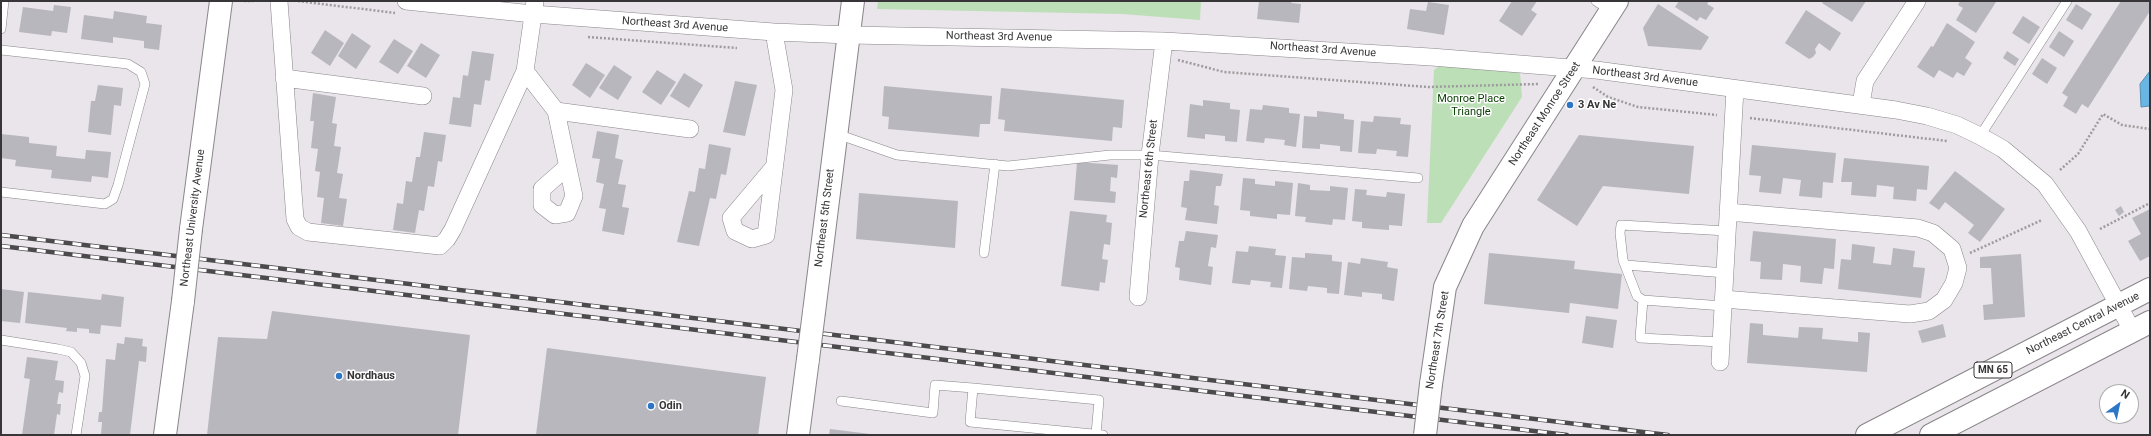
<!DOCTYPE html>
<style>
body{margin:0}
#map{position:relative;width:2151px;height:436px;overflow:hidden;background:#e9e5ea;font-family:Roboto,sans-serif}
canvas{display:block}
.frame{position:absolute;inset:0;border:2px solid #373537;pointer-events:none}
.north{position:absolute;left:2099px;top:384px;width:40px;height:40px;box-sizing:border-box;background:#fff;border:1px solid #afaeaf;border-radius:50%;rotate:33deg;font-size:11px;font-weight:700;line-height:16px;text-align:center;color:#373537}
.north::after{content:'';display:block;margin:auto;width:14px;height:18px;background:#2d76c6;clip-path:polygon(50% 0,100% 100%,50% 72%,0 100%)}
</style>
<div id="map">
<canvas width="2151" height="436"></canvas>
<div class="frame"></div>
<div class="north">N</div>
</div>
<script>
const ctx = document.querySelector('canvas').getContext('2d');
ctx.lineJoin = 'round';
function fill(path, color) { ctx.fillStyle = color; ctx.fill(path, 'evenodd'); }
const poly = rows => new Path2D(rows.map(r => 'M' + r).join(''));
function stroke(path, color, width, dash) { ctx.strokeStyle = color; ctx.lineWidth = width; ctx.lineCap = dash ? 'butt' : 'round'; ctx.setLineDash(dash || []); ctx.stroke(path); }
function drawText(font, color, halo, rows, align = 'center') {
  ctx.font = font + ' Roboto,sans-serif'; ctx.lineWidth = 3; ctx.setLineDash([]); ctx.textBaseline = 'middle'; ctx.strokeStyle = halo; ctx.fillStyle = color; for (const [text, x, y, turn = 0] of rows) {
    ctx.save(); ctx.translate(x, y); ctx.rotate((+turn || 0) * Math.PI / 180); ctx.textAlign = isNaN(turn) ? turn : align; if (halo) ctx.strokeText(text, 0, 0); ctx.fillText(text, 0, 0); ctx.restore();
  }
}
const green = poly([
 [878,1,1201,1,1200,20,1122,14,877,9],
 [1442,64,1520,72,1522,97,1441,223,1427,223,1434,70]
]);
const water = poly([
 [2150,71,2150,106,2141,107,2140,84,2150,71]
]);
const building = poly([
 [1259,1,1292,1,1291,3,1301,4,1299,23,1257,19],
 [1512,1,1537,1,1531,10,1537,14,1522,36,1499,21],
 [1679,1,1709,1,1707,4,1714,8,1706,20,1700,17,1697,21,1675,7],
 [1824,1,1866,1,1852,22,1822,3],
 [1960,1,1994,1,1996,2,1976,33,1956,20,1963,8,1958,5],
 [2121,1,2146,1,2150,3,2150,11,2088,108,2082,104,2076,114,2063,106,2068,97,2062,93],
 [1428,2,1449,5,1444,35,1407,29,1410,9,1426,11],
 [1658,4,1709,37,1701,50,1648,46,1643,28],
 [2076,4,2092,14,2082,30,2066,20],
 [54,5,71,7,67,33,52,31,51,36,19,32,23,7,53,11],
 [1806,10,1841,33,1830,51,1819,43,1815,49,1816,53,1813,57,1809,59,1785,43],
 [114,11,147,16,146,23,162,25,159,50,144,48,144,41,113,37,113,43,81,39,84,15,113,19],
 [2023,16,2040,27,2029,44,2012,33],
 [1947,23,1975,42,1965,58,1972,63,1964,76,1957,72,1953,78,1939,70,1934,78,1917,67,1931,46,1933,47],
 [325,30,344,43,330,66,311,53],
 [2059,31,2074,41,2064,57,2049,47],
 [352,33,371,46,356,69,338,56],
 [394,39,413,51,398,74,379,62],
 [421,43,440,55,426,78,407,66],
 [472,51,494,54,490,81,485,80,481,105,474,104,471,127,449,124,453,97,460,98,463,75,468,76],
 [2007,51,2019,59,2015,66,2003,58],
 [2042,58,2057,68,2047,84,2032,74],
 [586,63,605,75,590,98,572,85],
 [614,65,632,77,618,100,599,88],
 [657,70,676,82,661,105,642,92],
 [684,73,703,85,689,108,670,96],
 [735,81,757,85,745,136,723,132],
 [98,85,123,88,121,106,114,105,111,135,88,132,91,101,95,101],
 [884,86,992,96,990,124,980,124,979,137,888,129,889,117,882,116],
 [1001,88,1124,100,1122,128,1113,127,1112,141,1004,131,1005,120,998,119],
 [313,93,336,97,332,123,337,124,334,146,341,147,337,173,343,174,339,198,347,199,343,226,321,223,324,198,317,197,320,172,315,171,318,149,311,148,314,121,310,121],
 [1203,100,1230,103,1230,109,1240,110,1237,142,1225,141,1225,136,1205,134,1205,139,1187,137,1190,104,1203,106],
 [1263,105,1289,108,1289,113,1300,114,1296,147,1284,145,1285,140,1265,138,1264,143,1246,141,1250,109,1262,110],
 [1317,111,1344,114,1344,119,1354,120,1352,152,1340,151,1340,146,1320,144,1320,149,1302,148,1304,116,1317,117],
 [1374,116,1401,118,1400,124,1411,125,1408,157,1396,156,1397,151,1377,149,1376,154,1358,153,1361,121,1373,122],
 [597,131,619,135,615,158,623,160,618,184,626,185,622,207,629,208,624,235,602,231,606,209,599,208,604,184,596,182,600,159,592,158],
 [424,132,446,135,442,162,438,161,434,187,428,186,424,211,419,210,415,233,393,230,397,203,403,204,406,181,412,182,416,157,420,157],
 [1,134,29,137,29,143,57,146,56,156,85,159,86,150,111,152,108,178,92,176,91,182,51,178,52,170,15,166,16,160,1,158],
 [1579,135,1694,146,1689,194,1603,186,1577,226,1537,200],
 [709,144,731,148,726,175,721,174,716,199,710,198,699,246,677,242,689,191,695,192,699,168,705,169],
 [1752,145,1836,153,1833,183,1823,182,1822,198,1799,196,1801,180,1783,178,1781,194,1759,192,1761,176,1749,175],
 [1844,158,1929,166,1927,190,1917,189,1916,201,1893,199,1894,187,1877,185,1876,197,1851,195,1852,182,1841,182],
 [1077,162,1118,165,1117,178,1111,177,1110,191,1116,192,1115,203,1074,200],
 [1190,170,1223,174,1221,186,1216,186,1214,205,1219,206,1217,224,1185,220,1187,208,1181,207,1184,181,1189,181],
 [1955,171,2005,209,1980,242,1968,233,1974,225,1945,202,1939,210,1929,203],
 [1243,178,1255,179,1255,184,1275,186,1275,181,1293,183,1290,215,1277,214,1277,219,1250,216,1250,211,1240,210],
 [1298,183,1310,185,1310,190,1330,191,1330,186,1348,188,1345,220,1333,219,1332,225,1305,222,1306,217,1295,216],
 [1355,189,1367,190,1366,195,1386,197,1387,192,1405,194,1402,226,1389,225,1389,230,1362,228,1362,222,1352,221],
 [859,193,958,201,955,248,856,239],
 [2121,206,2124,212,2119,216,2115,210],
 [2150,209,2150,256,2140,261,2128,241,2141,234,2132,218],
 [1070,211,1107,215,1106,222,1112,223,1110,245,1104,244,1102,259,1108,260,1105,283,1100,282,1099,291,1061,286],
 [1186,231,1218,235,1216,248,1211,247,1208,266,1213,267,1211,285,1179,280,1180,268,1175,267,1179,241,1184,241],
 [1753,231,1836,239,1834,269,1824,268,1822,284,1800,282,1801,266,1783,264,1782,280,1760,279,1761,262,1750,261],
 [1852,244,1875,247,1873,263,1891,265,1893,248,1915,251,1913,267,1925,268,1921,298,1838,289,1841,259,1851,260],
 [1249,246,1276,249,1275,255,1286,256,1282,288,1270,287,1271,282,1251,280,1250,285,1232,283,1236,251,1248,252],
 [1305,253,1332,255,1332,261,1342,262,1339,294,1327,293,1327,288,1308,286,1307,291,1289,289,1292,257,1305,258],
 [1489,253,1575,261,1574,269,1622,274,1618,309,1570,303,1569,313,1484,304],
 [2021,254,2025,317,1984,320,1983,305,1993,304,1991,268,1980,268,1980,257],
 [1361,258,1388,262,1387,267,1398,269,1394,301,1382,299,1382,294,1362,292,1362,297,1344,295,1348,262,1360,264],
 [1,289,24,292,20,323,1,321],
 [28,292,101,300,102,294,124,297,121,327,101,325,100,334,89,333,89,329,77,328,77,332,66,331,67,328,25,323],
 [272,311,470,335,458,435,207,435,218,337,267,339],
 [1586,316,1617,320,1613,348,1582,343],
 [1750,323,1763,324,1763,335,1798,338,1799,327,1823,328,1822,339,1858,342,1858,332,1870,333,1867,372,1747,363],
 [1943,324,1946,337,1922,343,1918,331],
 [125,337,143,339,142,346,147,347,146,362,139,361,130,435,101,435,102,422,98,422,99,412,102,412,106,359,115,360,117,343,124,344],
 [547,348,766,377,758,435,536,435],
 [27,357,58,361,55,380,64,381,63,393,59,392,57,404,61,404,60,415,57,414,54,435,22,435,30,379,24,378],
 [830,429,870,434,870,435,829,435]
]);
const path = poly([
 [244,1,253,1],
 [298,1,395,13],
 [588,37,737,48],
 [1178,60,1224,72,1428,87,1539,84],
 [1593,87,1608,97,1638,107,1717,115],
 [1750,118,1947,141],
 [2060,170,2078,154,2103,114,2122,125,2150,129],
 [2100,229,2150,203],
 [1970,253,2042,220]
]);
const lane = poly([
 [1596,1,1611,11],
 [1,29,4,1],
 [1,50,128,64,141,72,145,84,118,185,113,199,105,204,1,192],
 [837,134,897,155,1008,166,1110,155,1150,155,1418,178],
 [1980,136,2067,1],
 [984,253,995,164],
 [1626,265,1725,273],
 [1643,300,1640,338,1721,342],
 [1723,306,1643,300,1637,296,1623,260,1620,233,1621,225,1727,231],
 [1,340,58,349,71,352,81,363,85,376,76,435],
 [973,388,1099,400,1096,434],
 [841,401,933,413,935,385,973,388,970,422,1103,435]
]);
const street = poly([
 [279,1,295,219,299,227,308,232,440,246,447,239,453,229,525,71,556,111,574,196,567,213,555,215,542,205,542,189,567,167],
 [406,1,533,14,774,32,849,35,1164,41,1431,57,1596,70,1896,110,1927,116,1957,125,1980,136,2003,149,2045,184,2078,231,2133,332],
 [525,71,535,1],
 [284,78,423,96],
 [1861,104,1865,81,1917,1],
 [556,111,690,129],
 [774,167,731,218,735,231,752,239,766,235,784,90,774,32],
 [1138,297,1150,155,1164,41],
 [1723,299,1910,314,1929,311,1944,300,1954,283,1958,268,1952,249,1933,233,1918,228,1728,212],
 [1720,362,1735,89]
]);
const secondary = poly([
 [191,229,221,1],
 [814,312,853,1],
 [1431,384,1445,287,1473,226,1617,1],
 [165,435,183,301],
 [798,435,808,359]
]);
const primary = poly([
 [1867,435,2150,289],
 [1931,435,2150,322]
]);
const rail = poly([
 [1,235,1668,435],
 [1,246,1567,435]
]);
const secondaryBridge = poly([
 [183,301,191,229],
 [808,359,814,312],
 [1425,435,1431,384]
]);
const markers = [
 [1570,105,4,"#2d76c6"],
 [339,376,4,"#2d76c6"],
 [651,406,4,"#2d76c6"]
];
const shields = [
 [1993,370,38]
];
const shieldNames = [
 ["MN 65",1993,370]
];
const streetNames = [
 ["Northeast 3rd Avenue",675,25,4],
 ["Northeast 3rd Avenue",999,37,1],
 ["Northeast 3rd Avenue",1323,50,4],
 ["Northeast 3rd Avenue",1645,77,7],
 ["Northeast Monroe Street",1545,114,-57],
 ["Northeast 6th Street",1149,169,-84],
 ["Northeast University Avenue",193,218,-83],
 ["Northeast 5th Street",825,218,-83],
 ["Northeast Central Avenue",2083,324,-27],
 ["Northeast 7th Street",1438,340,-81]
];
const parkNames = [
 ["Monroe Place",1471,99],
 ["Triangle",1471,112]
];
const poiNames = [
 ["3 Av Ne",1578,105],
 ["Nordhaus",347,376],
 ["Odin",659,406]
];
fill(green, '#bddfb7');
fill(water, '#69b6e4');
stroke(water, '#5a8fb0', 1);
fill(building, '#b8b7bd');
stroke(lane, '#8a858a', 10);
stroke(street, '#8a858a', 18);
stroke(secondary, '#8a858a', 24);
stroke(primary, '#8a858a', 24);
stroke(path, '#9e9b9e', 2.5, [2, 2]);
stroke(lane, '#fff', 9);
stroke(street, '#fff', 17);
stroke(secondary, '#fff', 22);
stroke(primary, '#fff', 22);
stroke(rail, '#4d4a4d', 4.5);
stroke(rail, '#fff', 3, [9]);
stroke(secondaryBridge, '#8a858a', 24, []);
stroke(secondaryBridge, '#fff', 22);
for (const [x, y, r, color] of markers) { const dot = new Path2D(); dot.arc(x, y, r, 0, 2 * Math.PI); ctx.fillStyle = color; ctx.fill(dot); stroke(dot, '#fff', 1.5); }
for (const [x, y, w] of shields) { const box = new Path2D(); box.roundRect(x - w / 2, y - 8, w, 16, 3); ctx.fillStyle = '#fff'; ctx.fill(box); stroke(box, '#373537', 1); }
drawText('bold 10px', '#373537', null, shieldNames);
drawText('11px', '#373537', '#fff', streetNames);
drawText('11px', '#083d00', '#fff', parkNames);
drawText('bold 11px', '#373537', '#fff', poiNames, 'left');
</script>
